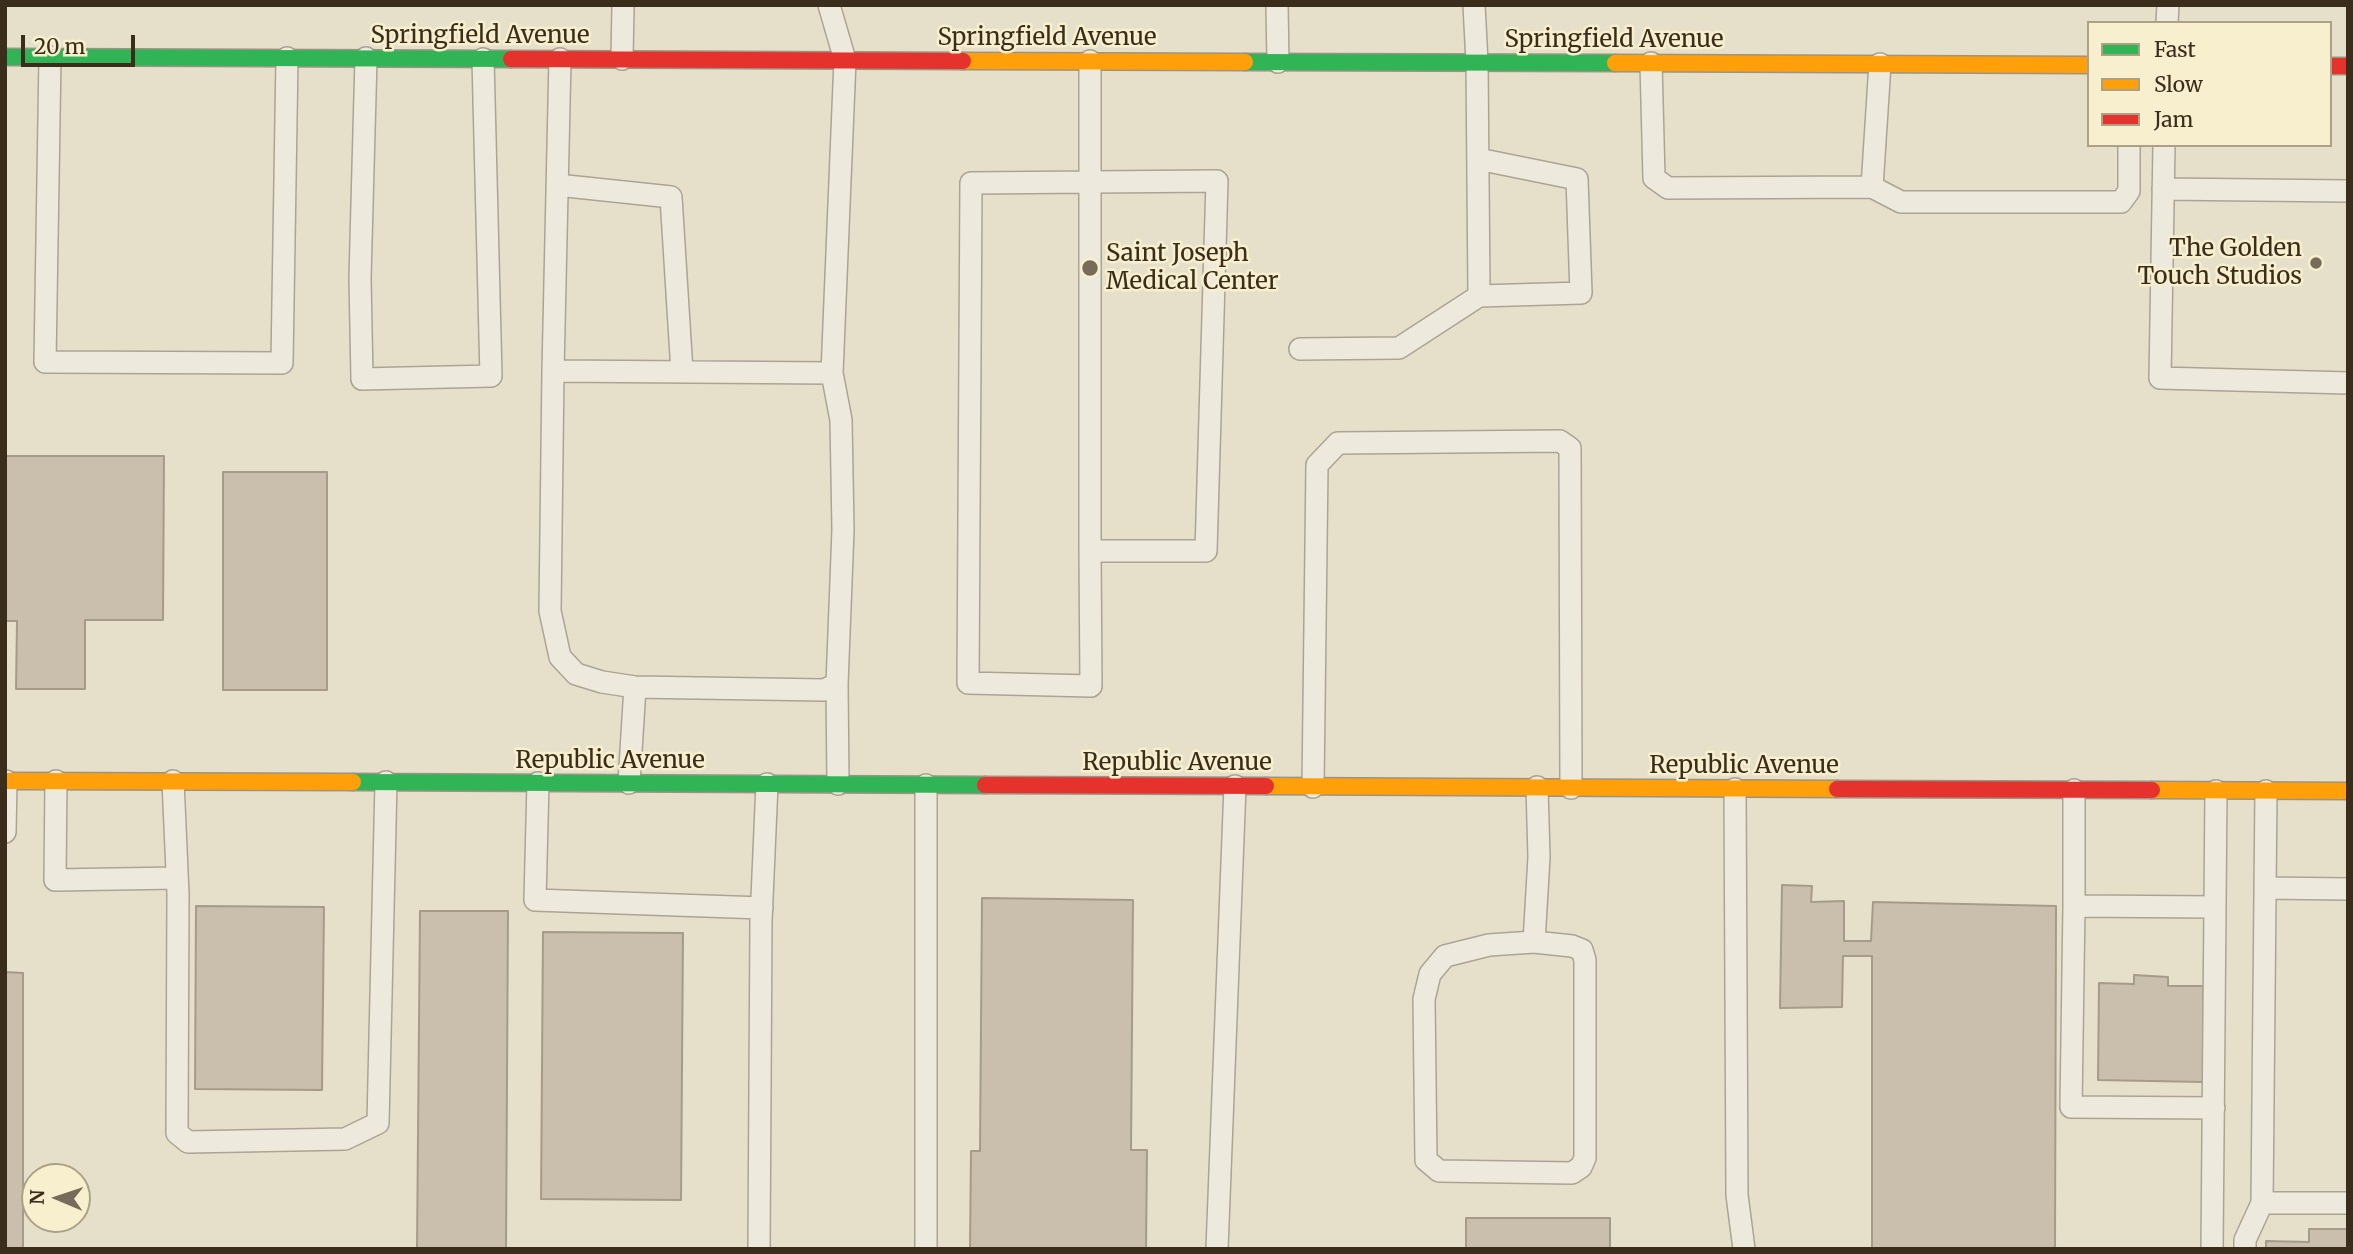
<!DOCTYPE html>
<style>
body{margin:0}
#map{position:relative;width:2353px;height:1254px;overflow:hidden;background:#e6e0cb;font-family:Merriweather,serif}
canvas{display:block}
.frame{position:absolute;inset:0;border:7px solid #3a2d1c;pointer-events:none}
.legend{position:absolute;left:2087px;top:21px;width:245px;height:126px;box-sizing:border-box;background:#f8efcf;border:2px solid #aca187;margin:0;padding:9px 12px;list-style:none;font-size:21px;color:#3a2d1c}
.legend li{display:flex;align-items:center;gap:14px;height:35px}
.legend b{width:35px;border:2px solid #aca187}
.north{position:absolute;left:21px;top:1163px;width:70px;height:70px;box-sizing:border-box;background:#f8efcf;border:2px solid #aca187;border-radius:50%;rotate:272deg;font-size:19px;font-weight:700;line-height:28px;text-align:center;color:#3a2d1c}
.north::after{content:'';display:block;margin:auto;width:24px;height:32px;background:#766c59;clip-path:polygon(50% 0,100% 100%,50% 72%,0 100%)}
.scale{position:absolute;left:21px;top:35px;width:114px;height:32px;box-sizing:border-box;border:4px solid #3a2d1c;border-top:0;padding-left:9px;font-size:21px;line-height:24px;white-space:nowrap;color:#3a2d1c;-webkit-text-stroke:5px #f8efcf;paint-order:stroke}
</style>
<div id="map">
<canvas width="2353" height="1254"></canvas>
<div class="frame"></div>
<ul class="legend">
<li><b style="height:9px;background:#30b455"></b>Fast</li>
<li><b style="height:9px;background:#ff9f0a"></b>Slow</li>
<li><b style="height:9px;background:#e5322d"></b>Jam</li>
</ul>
<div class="north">N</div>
<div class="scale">20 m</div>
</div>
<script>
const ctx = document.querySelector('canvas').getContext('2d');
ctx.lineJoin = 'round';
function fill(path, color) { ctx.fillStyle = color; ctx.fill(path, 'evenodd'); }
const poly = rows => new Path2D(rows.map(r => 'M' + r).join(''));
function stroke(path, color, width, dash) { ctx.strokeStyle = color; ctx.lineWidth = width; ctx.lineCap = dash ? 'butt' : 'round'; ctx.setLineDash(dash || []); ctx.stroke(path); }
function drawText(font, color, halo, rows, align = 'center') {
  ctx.font = font + ' Merriweather,serif'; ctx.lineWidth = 5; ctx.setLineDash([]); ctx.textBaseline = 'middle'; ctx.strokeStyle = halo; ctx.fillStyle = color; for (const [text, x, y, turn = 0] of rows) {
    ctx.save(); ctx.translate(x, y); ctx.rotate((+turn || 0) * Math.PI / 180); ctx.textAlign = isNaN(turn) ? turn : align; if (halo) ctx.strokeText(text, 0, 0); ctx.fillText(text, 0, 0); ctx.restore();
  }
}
const building = poly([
 [5,456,164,456,163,620,85,620,85,689,16,689,17,621,5,621,5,456],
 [223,472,327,472,327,690,223,690,223,472],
 [1782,885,1812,886,1811,902,1844,901,1844,941,1871,941,1873,902,2056,906,2055,1249,1872,1249,1872,956,1843,956,1842,1007,1780,1008,1782,885],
 [982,898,1133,900,1131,1150,1147,1150,1146,1249,970,1249,971,1151,980,1151,982,898],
 [196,906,324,907,322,1090,195,1089,196,906],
 [420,911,508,911,506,1249,417,1249,420,911],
 [543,932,683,933,681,1200,541,1199,543,932],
 [5,972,23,973,23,1249,5,1249,5,972],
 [2134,975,2168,977,2168,986,2203,986,2203,1082,2098,1080,2099,983,2134,984,2134,975],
 [1466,1218,1610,1218,1610,1249,1466,1249,1466,1218],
 [2309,1229,2348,1229,2348,1249,2266,1249,2266,1241,2309,1242,2309,1229]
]);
const lane = poly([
 [1277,5,1278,62],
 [1474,5,1477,62,1479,296,1581,293,1577,179,1478,159],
 [2167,23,2168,5],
 [50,57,45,362,282,363,287,58],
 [366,58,360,278,362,379,491,376,483,59],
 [560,59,553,371,832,373,845,60,829,5],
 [622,59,623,5],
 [1090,61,1090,551,1091,686,968,683,971,183,1090,182,1217,181,1206,551,1090,551],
 [1651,63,1654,178,1668,188,1872,187,1880,64],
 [2164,145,2160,378,2348,383],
 [557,185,671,197,682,372],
 [1872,187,1901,202,2121,202,2129,191,2129,145],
 [2163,189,2348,191],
 [1300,349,1399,348,1479,296],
 [553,371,550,611,560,657,576,674,602,682,635,687,824,690,837,684,843,530,841,420,832,373],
 [837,684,838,784],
 [56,781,55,880,177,878],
 [173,781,178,894,177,1133,188,1142,345,1139,378,1123,386,782],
 [538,783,535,900,762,908],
 [629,783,635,687],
 [926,785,926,1249],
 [1313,787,1317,465,1338,443,1560,441,1570,448,1571,788],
 [1735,789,1737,1195,1744,1249],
 [2074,790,2074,906],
 [5,832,6,781],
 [2265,888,2348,889],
 [1534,942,1572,946,1582,950,1585,960,1585,1158,1581,1167,1572,1173,1439,1171,1426,1160,1424,999,1430,974,1445,956,1489,945,1534,942,1539,857,1537,787],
 [2214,1108,2071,1107,2074,906,2215,907],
 [2262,1203,2348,1203],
 [759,1249,761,921,767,784],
 [1217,1249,1235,786],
 [2212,1249,2216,791],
 [2245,1249,2245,1240,2262,1203,2266,791]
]);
const fast = poly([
 [5,57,511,59],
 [1245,62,1615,63],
 [353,782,985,785]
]);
const slow = poly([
 [963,61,1245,62],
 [1615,63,2089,65],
 [5,781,353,782],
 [1266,786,1837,789],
 [2152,790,2348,791]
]);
const jam = poly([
 [511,59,963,61],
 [2330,66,2348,66],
 [985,785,1266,786],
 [1837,789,2152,790]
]);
const markers = [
 [2316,263,7,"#766c59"],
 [1090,268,9,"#766c59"]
];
const streetNames = [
 ["Springfield Avenue",480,36],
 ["Springfield Avenue",1047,38],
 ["Springfield Avenue",1614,40],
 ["Republic Avenue",610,761],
 ["Republic Avenue",1177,763],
 ["Republic Avenue",1744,766]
];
const poiNames = [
 ["The Golden",2302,249],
 ["Touch Studios",2302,277],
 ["Saint Joseph",1106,254,"left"],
 ["Medical Center",1106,282,"left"]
];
fill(building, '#cabeac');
stroke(building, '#a69b8a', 2);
stroke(lane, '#aba495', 24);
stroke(fast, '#9b9484', 19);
stroke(slow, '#9b9484', 19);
stroke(jam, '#9b9484', 19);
stroke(lane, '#eee9dd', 21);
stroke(fast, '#30b455', 16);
stroke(slow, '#ff9f0a', 16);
stroke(jam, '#e5322d', 16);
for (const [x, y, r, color] of markers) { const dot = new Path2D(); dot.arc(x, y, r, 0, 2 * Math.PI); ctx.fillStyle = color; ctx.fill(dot); stroke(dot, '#f8efcf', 2.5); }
drawText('24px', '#3a2d1c', '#f8efcf', streetNames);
drawText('24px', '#3a2d1c', '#f8efcf', poiNames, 'right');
</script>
